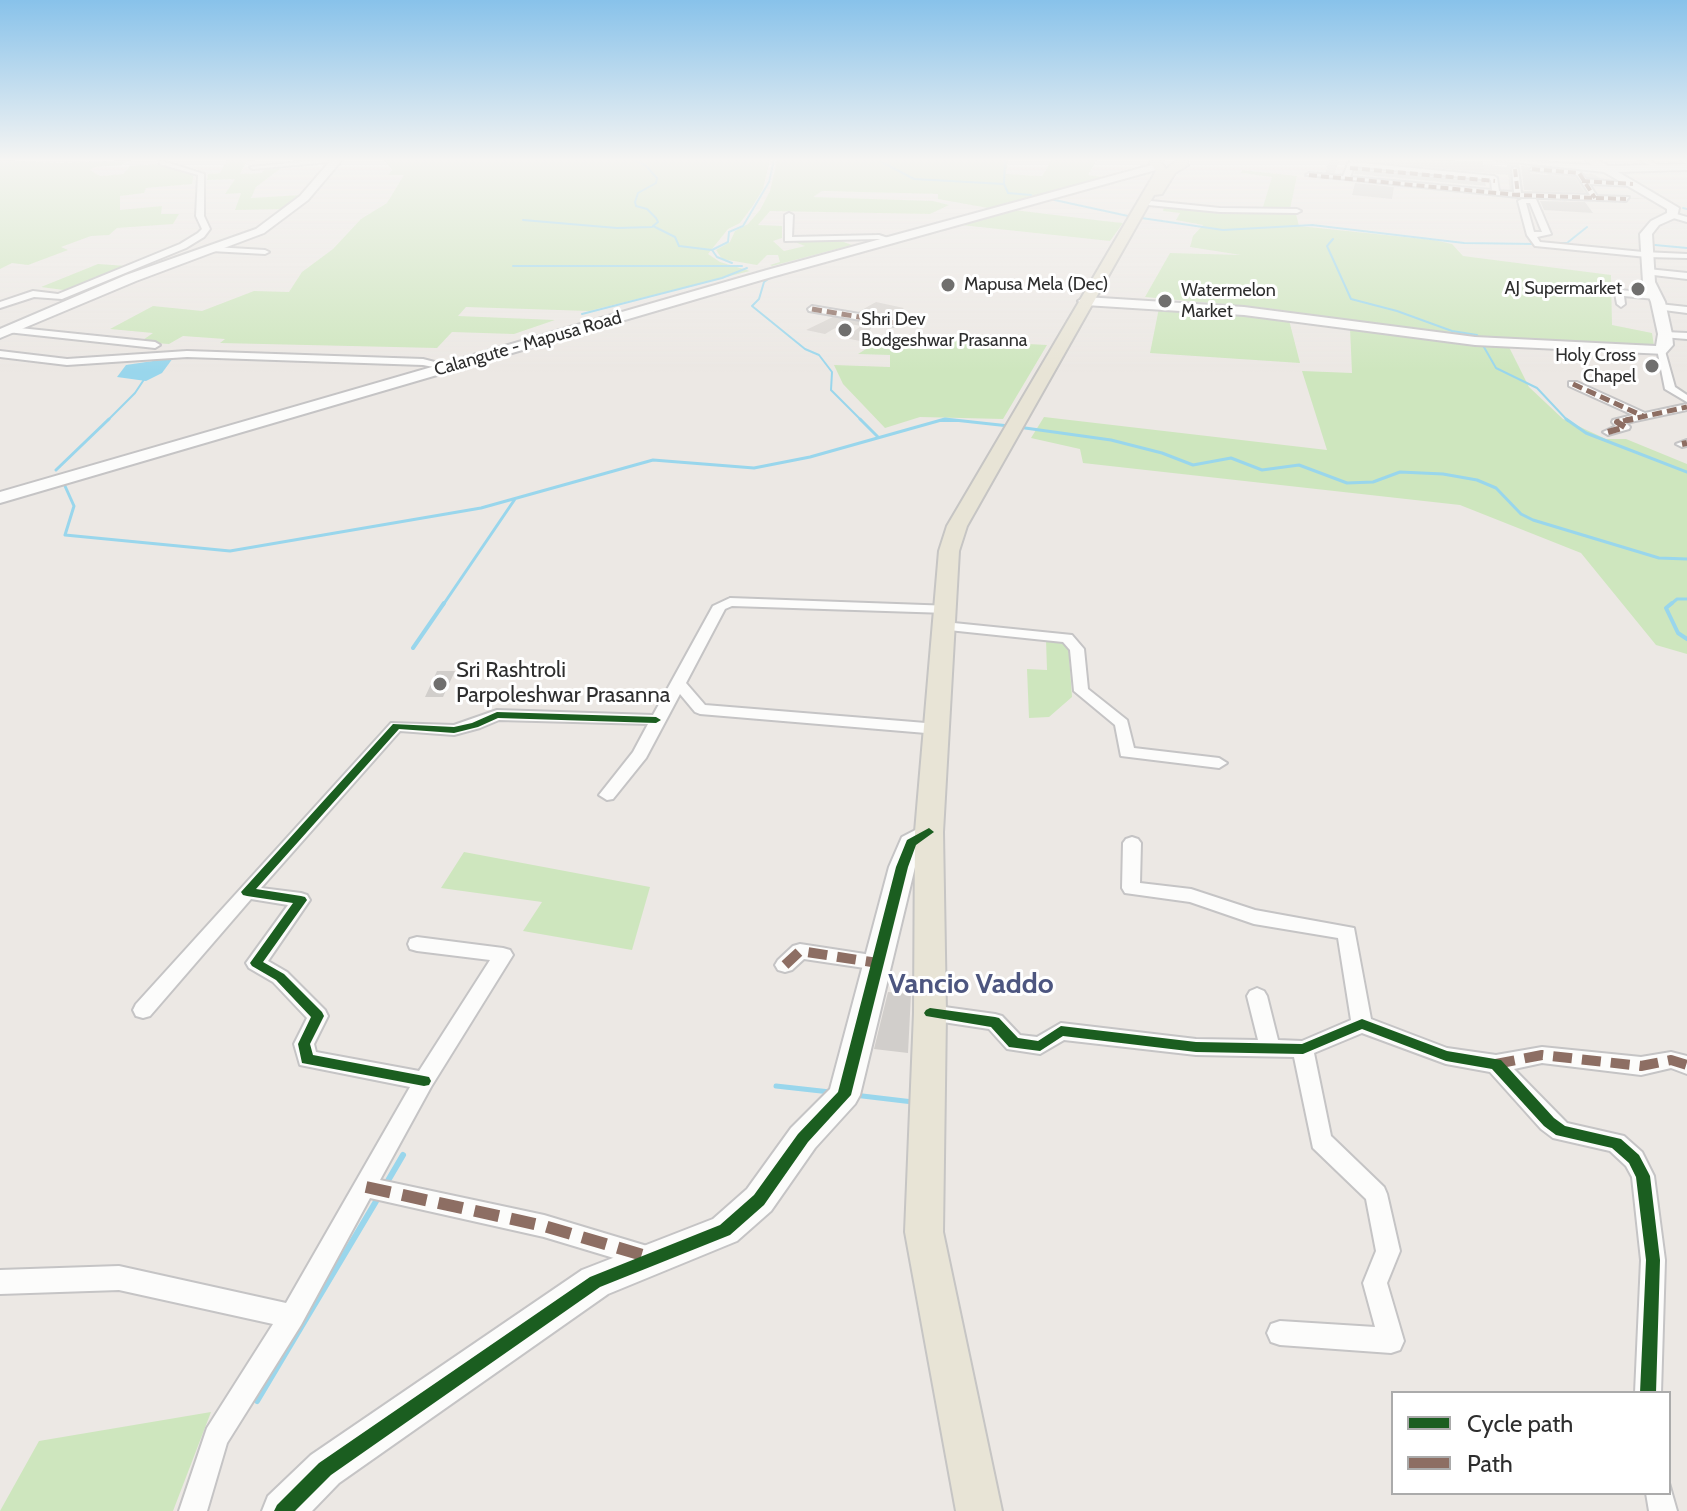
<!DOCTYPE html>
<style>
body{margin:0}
#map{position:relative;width:1687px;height:1511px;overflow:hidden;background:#ece8e4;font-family:Cabin,sans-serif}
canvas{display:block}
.legend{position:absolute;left:1391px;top:1391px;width:280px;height:104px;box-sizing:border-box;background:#fff;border:2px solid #ababab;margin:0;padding:10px 14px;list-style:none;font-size:24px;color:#2e2e2e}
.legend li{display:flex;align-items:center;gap:16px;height:40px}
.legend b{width:40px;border:2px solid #ababab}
</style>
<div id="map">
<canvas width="1687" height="1511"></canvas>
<ul class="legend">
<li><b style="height:10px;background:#1b5e20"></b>Cycle path</li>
<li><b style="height:10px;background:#8d6e63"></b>Path</li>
</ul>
</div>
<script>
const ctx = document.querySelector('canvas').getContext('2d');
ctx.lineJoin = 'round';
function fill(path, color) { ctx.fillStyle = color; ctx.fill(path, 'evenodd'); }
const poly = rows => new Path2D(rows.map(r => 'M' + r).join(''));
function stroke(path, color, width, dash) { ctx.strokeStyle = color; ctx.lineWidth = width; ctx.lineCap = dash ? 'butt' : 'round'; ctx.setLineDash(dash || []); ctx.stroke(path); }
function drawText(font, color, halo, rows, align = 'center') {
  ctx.font = font + ' Cabin,sans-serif'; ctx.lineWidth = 6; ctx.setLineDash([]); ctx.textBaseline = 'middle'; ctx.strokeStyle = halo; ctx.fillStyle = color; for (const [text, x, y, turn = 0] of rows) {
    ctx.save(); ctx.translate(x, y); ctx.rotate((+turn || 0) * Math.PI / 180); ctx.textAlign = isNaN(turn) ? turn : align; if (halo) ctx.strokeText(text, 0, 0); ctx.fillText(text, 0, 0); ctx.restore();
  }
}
const green = poly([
 [0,160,60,163,132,160,121,165,95,167,90,170,100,176,123,174,130,166,156,164,194,173,192,184,146,188,144,193,120,196,120,210,162,206,161,214,179,214,173,224,117,228,109,235,91,236,61,247,68,250,28,265,12,263,0,269],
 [227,160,257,160,247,161,240,174,262,173,265,168,284,166,256,187,251,198,301,195,284,209,235,210,241,193,225,194,235,179,207,180,208,174,220,173],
 [384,160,770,160,763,189,752,207,740,223,728,229,708,254,720,262,750,271,589,311,466,307,458,316,555,320,514,334,452,332,437,348,220,343,225,339,183,336,169,344,140,342,153,333,110,329,153,306,202,311,254,291,289,292,302,272,333,249,361,219,387,203,404,175,388,175,392,170],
 [777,160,1008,160,1006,174,1042,176,1052,160,1097,160,1088,175,1103,177,988,208,938,199,938,194,822,191,813,197,933,201,949,205,930,214,770,211,758,225,782,226,782,238,773,241,784,251,805,246,792,241,841,241,852,245,772,266,770,265,780,262,778,255,767,255,757,265,722,259,716,250,730,242,735,231,748,224,760,210,770,191],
 [1242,170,1297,176,1290,209,1262,210,1272,177,1241,173],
 [1164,207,1240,214,1296,214,1299,226,1434,240,1452,244,1463,256,1611,275,1612,325,1652,333,1654,346,1480,339,1413,332,1274,309,1145,297,1170,253,1241,255,1190,247,1193,236,1203,225,1176,220,1180,213,1163,211],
 [1014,210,1104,221,1123,223,1110,241,961,225],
 [98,264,126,266,71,291,41,287],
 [1159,308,1257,314,1289,320,1300,363,1150,353],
 [1350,328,1509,347,1529,387,1563,419,1606,439,1626,439,1687,464,1687,654,1656,645,1581,553,1460,505,1083,463,1080,449,1031,438,1044,417,1327,450,1302,371,1352,373],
 [879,336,1047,345,1003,419,920,417,885,428,843,384,834,365,890,367,890,355,858,354,874,344],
 [1046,639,1068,641,1072,697,1049,717,1029,718,1027,669,1047,670],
 [464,852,650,887,632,950,523,931,542,902,441,888],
 [211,1412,173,1511,0,1511,39,1441]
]);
const plaza = poly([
 [1329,160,1339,160,1334,176,1510,193,1508,175,1346,160,1426,160,1507,167,1507,162,1519,163,1524,194,1532,194,1532,189,1550,190,1547,172,1535,168,1593,174,1608,182,1621,182,1629,186,1588,183,1596,196,1654,199,1524,198,1315,176,1324,176],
 [876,302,904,308,886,324,877,322,860,341,845,338,861,326,844,323,825,334,806,330,837,315,849,317]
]);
const water = poly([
 [173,358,162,373,146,381,117,377,126,365]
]);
const streamFar4 = poly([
 [634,160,645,165,657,178,656,183,638,193,635,202,636,206,647,209,656,218,658,222,653,226,675,237,679,246,712,250],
 [878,160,914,179,1004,184],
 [1005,160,1004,184,1008,193,1031,195],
 [1050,199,1128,216,1223,230,1312,225,1464,243,1535,244],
 [1683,208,1687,209],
 [523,220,617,228,652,227],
 [1333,239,1327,246,1351,299,1397,311,1452,331,1477,335,1496,368,1537,388,1568,421],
 [1552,243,1567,243,1587,227],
 [1655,245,1687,248],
 [732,263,717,257,712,250,728,242,729,232,743,226,769,182,774,160],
 [513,266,742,266],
 [771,277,764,282,759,299,752,306,805,349,819,355,832,372,831,390,862,421],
 [582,314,722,278,747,268],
 [107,421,135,393,145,378],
 [939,421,960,421]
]);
const streamFar3 = poly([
 [860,419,878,437],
 [1566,419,1586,433,1687,472],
 [1018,427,1111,440,1162,453,1193,465,1231,458,1262,470,1299,465,1347,483,1373,482,1400,472,1443,474,1477,480,1496,488,1521,514,1533,520,1659,558,1687,559],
 [56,470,109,419],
 [65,486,74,506,65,535,230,551,481,508,653,460,754,468,810,457,945,419,1009,426],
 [443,605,515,499],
 [1670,605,1677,599,1687,599]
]);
const streamFar2 = poly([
 [1672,603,1666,608,1678,633,1687,639],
 [413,648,444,603]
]);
const streamFar1 = poly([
 [776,1086,830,1092],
 [854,1095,913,1102]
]);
const stream = poly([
 [386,1184,403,1155],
 [257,1401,378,1198]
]);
const building = poly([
 [1363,160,1483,161,1484,172],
 [1521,166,1529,167,1530,173,1575,178,1584,192,1524,190],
 [1356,169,1485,182,1486,186,1354,174],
 [1355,183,1394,187,1392,199,1352,195],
 [1540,201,1585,202,1593,213,1544,210],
 [437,671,455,671,443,697,425,697],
 [888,992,911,994,908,1053,874,1049]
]);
const street = poly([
 [159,160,204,174,204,216,210,229,204,237,186,248,62,299,34,297,0,308,0,302,33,291,58,294,180,244,198,233,202,229,196,216,198,175,160,164,159,160],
 [321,160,340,161,253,169,250,167,321,160],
 [1639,160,1648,160,1663,168,1658,169,1639,160],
 [1681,160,1687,160,1687,164,1685,163,1681,160],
 [1351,162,1494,176,1497,178,1499,191,1514,192,1512,169,1515,167,1518,169,1521,193,1590,195,1577,175,1530,170,1532,167,1579,171,1586,179,1637,184,1633,186,1589,184,1597,196,1629,197,1626,201,1518,197,1306,175,1309,173,1343,176,1348,164,1351,162],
 [1354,166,1491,180,1492,190,1350,177,1354,166],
 [1522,199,1536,199,1551,234,1537,237,1540,242,1643,252,1687,254,1687,258,1647,257,1535,246,1527,235,1518,201,1522,199],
 [1526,203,1530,203,1542,232,1534,232,1526,203],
 [1151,201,1220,208,1297,209,1301,211,1297,213,1220,212,1148,205,1151,201],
 [789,213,793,215,792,237,879,235,894,240,890,242,879,239,785,241,785,215,789,213],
 [1673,213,1687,217,1687,222,1670,217,1673,213],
 [214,247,265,250,269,252,265,254,211,251,214,247],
 [1648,269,1687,273,1687,279,1645,274,1645,270,1648,269],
 [1619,290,1655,293,1659,296,1655,299,1624,296,1625,304,1621,307,1617,304,1615,293,1619,290],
 [1659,304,1687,307,1687,313,1656,309,1656,305,1659,304],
 [812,306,895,320,900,323,895,326,809,311,808,309,812,306],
 [10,327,155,342,160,345,155,348,7,332,7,328,10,327],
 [1665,332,1687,333,1687,339,1662,337,1662,333,1665,332],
 [1657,349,1665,351,1675,387,1687,395,1687,402,1665,389,1657,349],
 [0,351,67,359,187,351,423,359,454,367,449,370,423,365,187,357,67,365,0,357,0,351],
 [1569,382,1577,382,1645,413,1687,404,1687,410,1626,423,1630,427,1629,429,1608,435,1603,432,1616,426,1612,422,1613,420,1633,415,1569,386,1569,382],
 [1687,440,1687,446,1682,447,1676,444,1687,440],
 [730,598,952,606,954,609,947,613,732,606,725,609,686,683,705,705,938,724,946,729,938,734,700,714,695,712,680,694,646,758,613,799,607,800,599,795,633,752,648,724,499,720,480,728,454,735,400,731,261,888,301,893,307,895,310,900,268,961,287,972,325,1010,328,1016,314,1044,316,1052,419,1071,490,960,417,951,410,949,408,944,410,939,417,937,503,948,510,950,513,955,431,1087,380,1180,544,1215,647,1246,655,1249,659,1257,655,1265,647,1268,544,1237,370,1198,301,1325,227,1443,207,1511,179,1511,207,1428,273,1324,119,1290,0,1294,0,1270,119,1266,286,1303,410,1087,300,1065,294,1044,307,1018,273,982,249,968,246,963,288,905,251,899,150,1016,143,1018,136,1016,133,1010,136,1004,391,723,454,725,497,710,653,715,713,606,730,598],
 [944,622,1072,635,1084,649,1088,689,1127,720,1134,748,1219,758,1227,763,1219,768,1121,756,1115,725,1074,691,1070,650,1063,642,939,629,937,626,944,622],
 [1132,837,1138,839,1141,843,1140,883,1191,889,1255,910,1354,928,1371,1019,1447,1048,1496,1055,1542,1047,1641,1057,1671,1052,1687,1056,1687,1074,1671,1068,1641,1075,1542,1063,1514,1069,1567,1123,1624,1136,1642,1152,1654,1176,1665,1260,1661,1393,1635,1393,1641,1260,1632,1177,1626,1166,1610,1151,1553,1138,1541,1129,1490,1072,1446,1064,1362,1033,1314,1053,1331,1136,1384,1187,1387,1194,1400,1251,1387,1283,1404,1341,1400,1350,1391,1353,1280,1345,1271,1342,1267,1333,1271,1324,1280,1321,1375,1327,1363,1283,1376,1251,1366,1199,1313,1148,1294,1057,1196,1055,1064,1040,1040,1054,1007,1049,989,1029,923,1019,920,1013,923,1007,930,1005,995,1014,1002,1016,1020,1035,1037,1037,1061,1023,1196,1039,1258,1040,1247,996,1250,991,1257,988,1264,991,1267,996,1278,1040,1302,1041,1351,1020,1338,938,1254,924,1190,902,1125,893,1122,888,1123,843,1126,839,1132,837],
 [800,944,878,956,885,958,888,963,885,968,878,970,804,959,792,970,785,972,778,970,775,965,778,960,793,946,800,944],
 [1669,1483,1677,1511,1649,1511,1646,1493,1669,1493,1669,1483]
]);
const secondary = poly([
 [331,160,342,160,308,200,264,233,136,281,0,338,0,329,126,275,256,229,300,196,331,160],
 [1495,160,1592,165,1586,160,1598,160,1608,166,1687,164,1687,170,1618,172,1679,208,1677,217,1659,225,1652,234,1655,282,1665,302,1672,334,1673,345,1665,354,1475,345,1244,315,1085,305,1078,301,1085,297,1244,307,1475,337,1656,346,1658,334,1651,302,1643,282,1640,234,1651,221,1667,213,1667,209,1604,172,1495,160],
 [1159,163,1164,166,1163,168,775,276,0,503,0,492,767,270,1159,163],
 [929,823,938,826,942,832,922,848,915,867,860,1095,855,1104,815,1148,771,1211,737,1241,608,1294,339,1483,312,1511,262,1511,268,1496,311,1455,582,1270,713,1219,747,1189,791,1128,830,1089,889,867,902,837,929,823]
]);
const primary = poly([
 [1152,160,1163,160,1161,163,1166,169,1178,160,1186,160,1188,165,1175,173,1162,194,1154,195,967,526,959,551,943,832,946,1013,943,1232,1002,1511,956,1511,905,1232,914,1013,915,832,939,551,947,526,1156,171,1150,163,1152,160]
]);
const quietFar4 = poly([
 [1350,168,1495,181],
 [1515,169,1518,195],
 [1532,169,1579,173,1595,198],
 [1309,175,1518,195,1626,199],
 [1582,181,1633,184]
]);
const quietFar3 = poly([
 [812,309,895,323],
 [1573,384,1643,416],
 [1623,421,1687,407]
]);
const quietFar2 = poly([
 [1608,432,1625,427,1617,422,1633,419],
 [1682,444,1687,443]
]);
const quietFar1 = poly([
 [785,965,800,951,878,963],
 [1496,1064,1542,1055,1641,1066,1671,1060,1687,1065]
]);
const quiet = poly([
 [366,1187,544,1226,653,1258]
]);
const cycleway = poly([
 [497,712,656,717,661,720,656,723,498,718,478,727,454,733,399,729,256,889,301,896,305,897,307,900,263,962,284,974,322,1012,324,1016,310,1044,313,1055,424,1076,429,1077,431,1081,429,1085,424,1086,302,1063,298,1044,311,1017,276,980,252,966,250,963,293,903,247,896,243,895,241,892,393,724,454,727,472,723,497,712],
 [929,828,934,832,916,845,908,867,851,1095,808,1142,764,1205,730,1235,600,1287,331,1475,295,1511,274,1511,277,1505,319,1463,590,1277,720,1225,754,1195,798,1134,838,1092,896,867,907,840,929,828],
 [930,1008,995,1017,999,1018,1018,1038,1038,1041,1061,1026,1196,1042,1302,1044,1362,1019,1447,1051,1501,1060,1554,1118,1565,1126,1621,1139,1639,1155,1648,1172,1650,1176,1660,1260,1656,1393,1640,1393,1646,1260,1636,1177,1629,1163,1612,1148,1556,1135,1544,1126,1492,1069,1446,1061,1362,1029,1303,1054,1196,1052,1063,1036,1040,1051,1009,1047,991,1027,926,1016,924,1013,926,1010,930,1008]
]);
const markers = [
 [948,285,8,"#706f6e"],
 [1638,289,8,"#706f6e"],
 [1165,301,8,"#706f6e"],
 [845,330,8,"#706f6e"],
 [1652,366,8,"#706f6e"],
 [440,684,8,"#706f6e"]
];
const farPoinames = [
 ["Mapusa Mela (Dec)",964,285],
 ["AJ Supermarket",1622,289,"right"],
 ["Watermelon",1181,291],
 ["Market",1181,312],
 ["Shri Dev",861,320],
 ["Bodgeshwar Prasanna",861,341],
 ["Holy Cross",1636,356,"right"],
 ["Chapel",1636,377,"right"]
];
const farStreetnames = [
 ["Calangute - Mapusa Road",528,344,-16]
];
const poiNames = [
 ["Sri Rashtroli",456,671],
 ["Parpoleshwar Prasanna",456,696]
];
const nearNeighbourhoodnames = [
 ["Vancio Vaddo",971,985]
];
fill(green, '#cee6be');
fill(plaza, '#dad6d2');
fill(water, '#99d6ec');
stroke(streamFar4, '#99d6ec', 2);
stroke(streamFar3, '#99d6ec', 3);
stroke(streamFar2, '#99d6ec', 4);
stroke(streamFar1, '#99d6ec', 5);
stroke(stream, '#99d6ec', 6);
fill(building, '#d1cecb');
stroke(street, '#c5c4c5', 4);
stroke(secondary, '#c5c4c5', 4);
stroke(primary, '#c6c5c4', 4);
fill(street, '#fcfcfb');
fill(secondary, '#fcfcfb');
fill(primary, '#e8e4d6');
stroke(quietFar4, '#8d6e63', 4, [8, 4]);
stroke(quietFar3, '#8d6e63', 5, [10, 5]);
stroke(quietFar2, '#8d6e63', 6, [12, 6]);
stroke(quietFar1, '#8d6e63', 10, [19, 10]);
stroke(quiet, '#8d6e63', 12, [25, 12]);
fill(cycleway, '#1b5e20');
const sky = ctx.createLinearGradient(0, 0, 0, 372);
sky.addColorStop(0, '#88c2ea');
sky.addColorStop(0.43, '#f6f5f3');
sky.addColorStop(1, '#f6f5f300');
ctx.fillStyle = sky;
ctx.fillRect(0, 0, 1687, 372);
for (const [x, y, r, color] of markers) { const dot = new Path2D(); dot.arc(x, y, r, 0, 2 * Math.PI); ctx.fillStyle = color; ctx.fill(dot); stroke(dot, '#fff', 3); }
drawText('18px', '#2e2e2e', '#fff', farPoinames, 'left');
drawText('18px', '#2e2e2e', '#fff', farStreetnames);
drawText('22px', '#2e2e2e', '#fff', poiNames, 'left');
drawText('bold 28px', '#4d5680', '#fff', nearNeighbourhoodnames);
</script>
